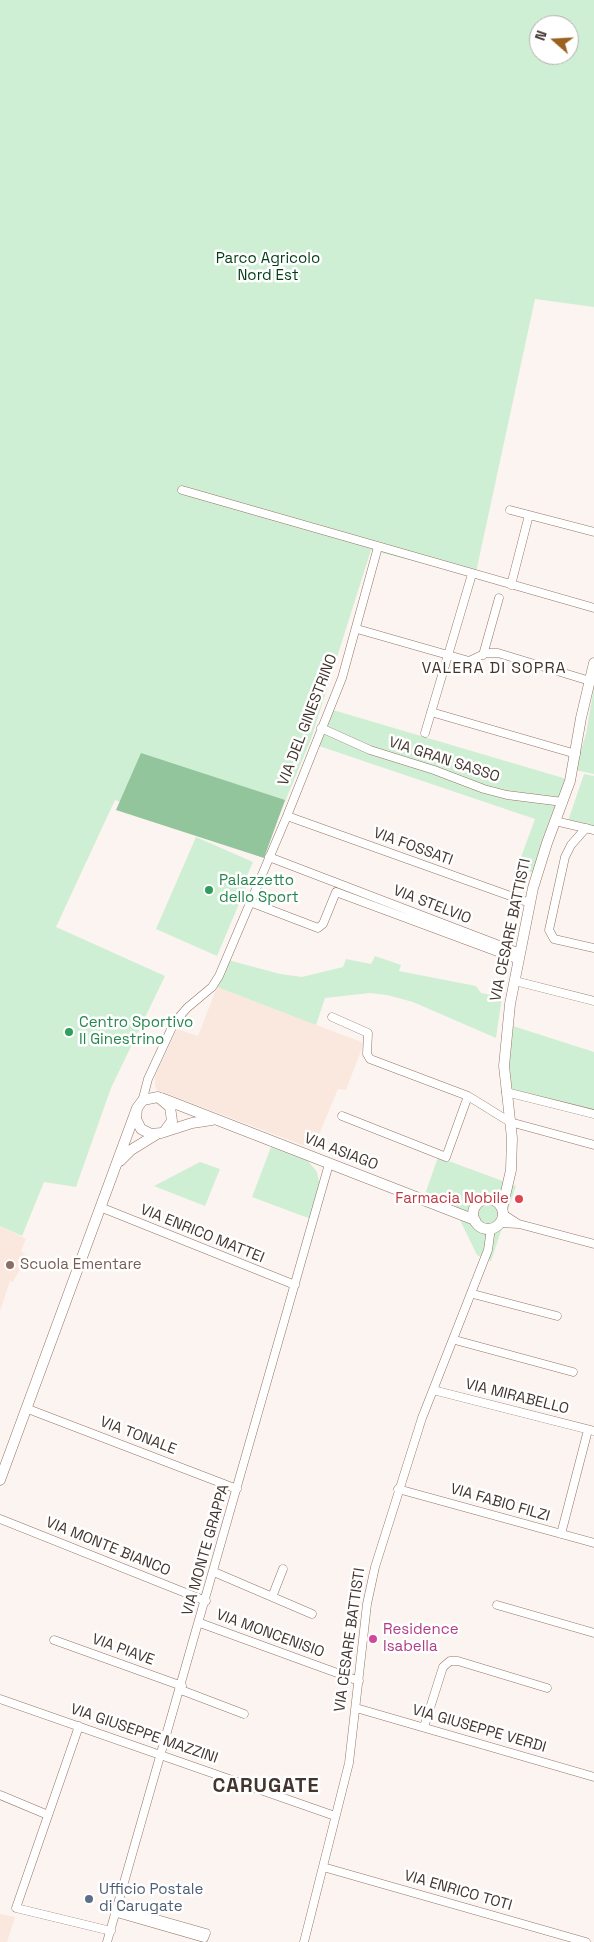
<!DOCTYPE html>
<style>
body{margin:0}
#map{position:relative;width:594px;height:1942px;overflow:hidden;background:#fcf4f0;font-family:"Space Grotesk",sans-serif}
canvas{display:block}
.north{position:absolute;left:529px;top:15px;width:50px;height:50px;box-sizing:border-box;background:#fff;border:1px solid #b4afac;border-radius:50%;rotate:289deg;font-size:14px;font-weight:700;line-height:20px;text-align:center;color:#44362f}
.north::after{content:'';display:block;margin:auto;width:18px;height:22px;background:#9b6120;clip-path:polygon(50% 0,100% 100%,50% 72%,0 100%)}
</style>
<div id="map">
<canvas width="594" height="1942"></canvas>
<div class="north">N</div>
</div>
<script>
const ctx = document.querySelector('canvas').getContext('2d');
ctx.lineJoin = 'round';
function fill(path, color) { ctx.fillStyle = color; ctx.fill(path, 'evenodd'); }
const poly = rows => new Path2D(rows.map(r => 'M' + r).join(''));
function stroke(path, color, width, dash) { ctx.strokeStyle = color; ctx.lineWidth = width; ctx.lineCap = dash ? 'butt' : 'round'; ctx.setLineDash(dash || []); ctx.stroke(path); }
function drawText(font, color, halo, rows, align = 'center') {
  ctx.font = font + ' "Space Grotesk",sans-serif'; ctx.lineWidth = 5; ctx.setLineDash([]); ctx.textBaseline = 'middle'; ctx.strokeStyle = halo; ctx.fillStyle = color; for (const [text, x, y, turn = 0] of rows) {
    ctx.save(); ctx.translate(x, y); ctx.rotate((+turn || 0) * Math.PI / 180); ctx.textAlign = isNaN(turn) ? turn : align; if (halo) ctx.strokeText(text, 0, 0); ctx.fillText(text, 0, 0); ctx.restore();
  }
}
const built = poly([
 [217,987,364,1043,346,1090,338,1089,313,1149,157,1090,155,1086,155,1076,177,1029,198,1036],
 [0,1226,26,1239,21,1251,27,1256,13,1282,10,1281,0,1311],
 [0,1914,15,1917,7,1942,0,1942]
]);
const green = poly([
 [0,0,594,0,594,307,535,299,475,577,371,550,311,739,262,857,115,800,56,927,165,976,111,1088,76,1187,44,1182,22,1236,0,1226],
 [539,25,569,25,569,55,539,55],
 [594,687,594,774,575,770,586,734],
 [333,710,570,780,538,874,517,868,535,819,319,746],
 [584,774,594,776,594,827,568,821],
 [196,837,253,862,246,878,249,880,217,956,156,929],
 [375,956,401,965,399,971,476,986,481,993,502,997,496,1038,413,1002,387,995,370,993,325,998,316,1025,217,987,228,960,280,974,302,977,343,967,346,959,371,964],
 [513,1026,594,1052,594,1112,509,1089,509,1067],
 [271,1147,307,1160,317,1172,320,1186,311,1219,252,1197],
 [438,1157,516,1186,491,1261,477,1255,460,1220,452,1211,423,1200],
 [200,1162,220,1169,205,1206,154,1186]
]);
const forest = poly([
 [141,753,285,800,264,858,116,810]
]);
const minor = poly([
 [182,490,594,608],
 [510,510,594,532],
 [511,585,529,515],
 [357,629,469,661,486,653,498,653,590,681],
 [483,655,499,598],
 [431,712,576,754],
 [321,728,370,750,434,770,484,789,507,795,563,802],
 [425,733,472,574],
 [287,816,530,903],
 [555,821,594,830],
 [586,828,571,845,565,857,549,930,554,939,594,948],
 [269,857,520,953],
 [250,902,318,928,323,924,336,892,519,960],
 [515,981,594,1001],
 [332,1017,368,1033,367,1054,370,1059,468,1096,510,1122,594,1145],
 [506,1092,594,1114],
 [142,1102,148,1079,174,1023,187,1008,212,987,219,976,287,816,342,678,378,547],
 [342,1116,446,1157,468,1096],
 [100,1207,295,1285],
 [503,1214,517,1223],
 [500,1223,519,1224,594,1244],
 [473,1294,557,1316],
 [455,1340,573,1372],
 [433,1390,594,1431],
 [28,1409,237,1489],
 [398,1489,594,1543],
 [0,1519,206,1601],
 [561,1534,588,1430],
 [214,1572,312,1614],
 [272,1597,283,1569],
 [497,1605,594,1633],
 [200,1623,359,1681],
 [54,1640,182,1686],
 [181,1690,244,1714],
 [0,1699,335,1816],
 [356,1708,594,1777],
 [79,1726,16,1908,111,1931],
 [424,1727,443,1667,450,1661,458,1661,547,1688],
 [0,1795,48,1815],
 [323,1867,586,1942],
 [117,1913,204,1938,206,1933,118,1908],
 [107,1942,329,1164],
 [304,1942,349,1763,367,1604,375,1567,422,1418,488,1250,491,1228]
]);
const tertiary = poly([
 [161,1098,475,1220],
 [164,1132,172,1121,170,1107,158,1097,143,1100,137,1108,136,1119,141,1129,151,1134,161,1133,192,1123,212,1120],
 [120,1161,131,1150,157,1134],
 '473 1214a15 15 0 1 1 30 0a15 15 0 1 1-30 0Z',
 [502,1209,511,1170,512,1138,504,1066,510,1004,533,888,547,843,570,781,581,718,594,663],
 [0,1480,137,1108]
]);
const markers = [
 [209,890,5,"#2e9e5b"],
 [69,1032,5,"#2e9e5b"],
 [519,1199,5,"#e0444e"],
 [10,1265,5,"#8d6e63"],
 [373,1639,5,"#d1479c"],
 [89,1899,5,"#5c6f8a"]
];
const parkNames = [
 ["Parco Agricolo",268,259],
 ["Nord Est",268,276]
];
const streetNames = [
 ["VIA DEL GINESTRINO",308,720,-69],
 ["VIA GRAN SASSO",444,760,18],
 ["VIA FOSSATI",413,847,20],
 ["VIA STELVIO",432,905,21],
 ["VIA CESARE BATTISTI",511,930,-78],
 ["VIA ASIAGO",341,1152,21],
 ["VIA ENRICO MATTEI",202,1234,22],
 ["VIA MIRABELLO",517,1397,14],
 ["VIA TONALE",138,1436,21],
 ["VIA FABIO FILZI",500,1503,16],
 ["VIA MONTE BIANCO",108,1547,22],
 ["VIA MONTE GRAPPA",206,1550,-74],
 ["VIA MONCENISIO",270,1634,20],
 ["VIA CESARE BATTISTI",350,1640,-82],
 ["VIA PIAVE",123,1650,20],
 ["VIA GIUSEPPE VERDI",479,1729,16],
 ["VIA GIUSEPPE MAZZINI",144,1734,19],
 ["VIA ENRICO TOTI",458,1891,16]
];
const leisureNames = [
 ["Palazzetto",219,881],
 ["dello Sport",219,898],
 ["Centro Sportivo",79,1023],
 ["Il Ginestrino",79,1040]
];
const healthNames = [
 ["Farmacia Nobile",509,1199]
];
const educationNames = [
 ["Scuola Ementare",20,1265]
];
const hotelNames = [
 ["Residence",383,1630],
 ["Isabella",383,1647]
];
const serviceNames = [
 ["Ufficio Postale",99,1890],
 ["di Carugate",99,1907]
];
const neighbourhoodNames = [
 ["VALERA DI SOPRA",494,669]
];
const districtNames = [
 ["CARUGATE",266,1787]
];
fill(built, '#fae8df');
fill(green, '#cfefd4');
fill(forest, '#92c59b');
stroke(minor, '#957565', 9);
stroke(tertiary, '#957565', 11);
stroke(minor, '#fff', 8);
stroke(tertiary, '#fff', 10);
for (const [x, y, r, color] of markers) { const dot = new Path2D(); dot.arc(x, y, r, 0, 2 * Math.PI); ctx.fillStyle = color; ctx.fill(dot); stroke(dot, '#fff', 2); }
drawText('15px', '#003c16', '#fff', parkNames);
drawText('15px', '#44362f', '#fff', streetNames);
drawText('15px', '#27864d', '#fff', leisureNames, 'left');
drawText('15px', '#be3a42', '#fff', healthNames, 'right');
drawText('15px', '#785e54', '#fff', educationNames, 'left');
drawText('15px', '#b23c85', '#fff', hotelNames, 'left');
drawText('15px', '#4e5e75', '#fff', serviceNames, 'left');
ctx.letterSpacing = '1px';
drawText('16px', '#44362f', '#fff', neighbourhoodNames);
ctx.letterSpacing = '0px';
ctx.letterSpacing = '1px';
drawText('bold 20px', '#44362f', '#fff', districtNames);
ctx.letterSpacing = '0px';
</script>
